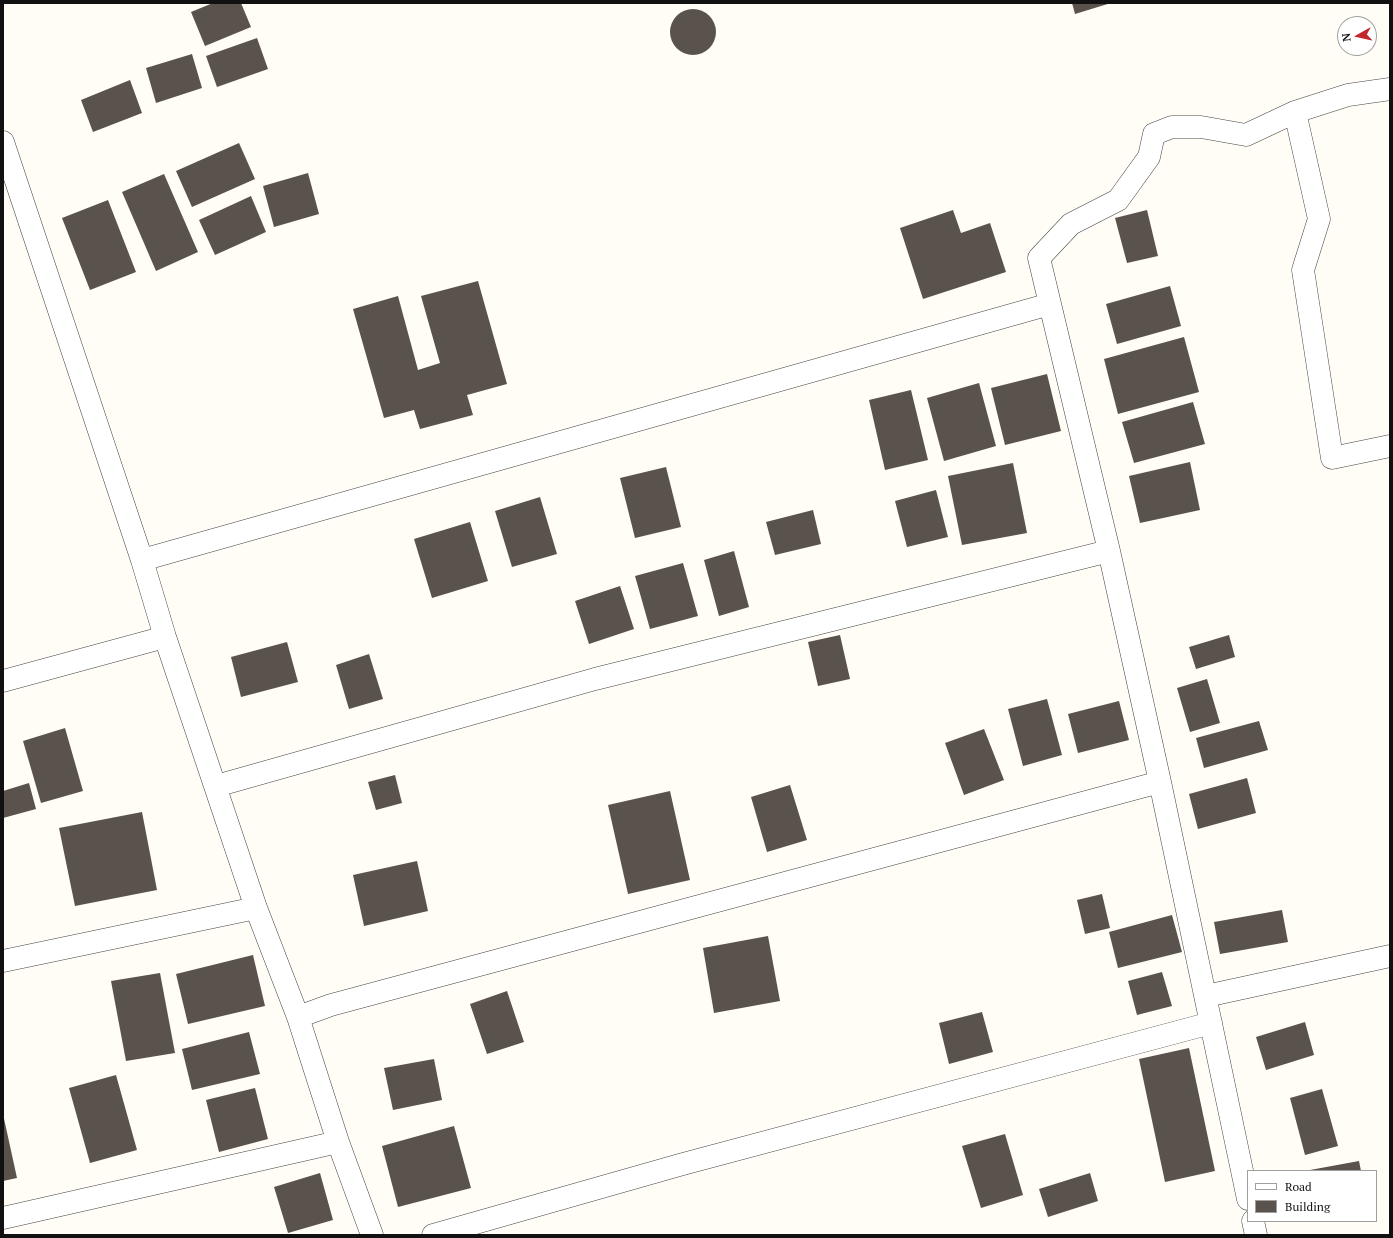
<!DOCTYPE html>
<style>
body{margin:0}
#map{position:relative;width:1393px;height:1238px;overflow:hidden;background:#fffdf5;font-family:"PT Serif",serif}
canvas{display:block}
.frame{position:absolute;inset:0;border:4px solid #111;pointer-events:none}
.legend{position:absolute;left:1247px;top:1170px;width:130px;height:52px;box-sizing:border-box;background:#fff;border:1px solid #a0a0a0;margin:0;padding:5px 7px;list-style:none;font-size:12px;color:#111}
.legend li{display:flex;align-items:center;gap:8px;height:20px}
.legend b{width:20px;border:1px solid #a0a0a0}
.north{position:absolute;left:1337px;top:16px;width:40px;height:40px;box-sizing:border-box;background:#fff;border:1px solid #a0a0a0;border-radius:50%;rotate:262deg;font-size:11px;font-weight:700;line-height:16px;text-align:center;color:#111}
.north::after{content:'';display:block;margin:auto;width:14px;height:18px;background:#c4262e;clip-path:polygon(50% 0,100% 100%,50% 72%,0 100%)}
</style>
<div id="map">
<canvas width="1393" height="1238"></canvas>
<div class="frame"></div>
<ul class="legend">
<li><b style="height:5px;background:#fff"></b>Road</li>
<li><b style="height:11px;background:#5a524d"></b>Building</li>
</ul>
<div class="north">N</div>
</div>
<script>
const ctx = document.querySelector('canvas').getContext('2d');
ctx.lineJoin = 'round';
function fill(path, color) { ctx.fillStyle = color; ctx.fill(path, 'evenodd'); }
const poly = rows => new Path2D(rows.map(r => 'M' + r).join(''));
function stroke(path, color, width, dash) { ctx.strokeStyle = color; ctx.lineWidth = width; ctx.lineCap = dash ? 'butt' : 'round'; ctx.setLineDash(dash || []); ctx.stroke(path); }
const building = poly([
 [213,3,241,3,251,27,205,46,191,12],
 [1072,3,1111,3,1075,14],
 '670 32a23 23 0 1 1 46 0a23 23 0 1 1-46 0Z',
 [257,38,268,69,217,87,206,56],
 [192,54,202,88,156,103,146,68],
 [130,80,142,113,93,132,81,100],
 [239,143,255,179,192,207,176,171],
 [308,173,319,214,274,227,263,186],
 [164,174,198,252,156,271,122,192],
 [251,196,266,232,215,255,199,220],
 [108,200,136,272,90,290,62,218],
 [953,210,961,233,990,223,1006,272,923,299,900,228],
 [1147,210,1158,256,1127,263,1115,218],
 [478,281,507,384,467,395,473,415,420,429,414,410,384,418,353,309,398,296,418,370,440,363,421,296],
 [1170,286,1181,326,1117,344,1106,304],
 [1184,337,1199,392,1118,414,1104,359],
 [1047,374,1061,431,1005,445,991,388],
 [979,383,996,446,944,461,927,398],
 [911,390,928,460,885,470,869,400],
 [1193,402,1205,444,1134,463,1122,422],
 [1190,462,1200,510,1140,523,1129,476],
 [1013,463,1027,533,962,545,948,476],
 [666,467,681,527,635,538,620,478],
 [936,490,948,537,907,547,895,501],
 [540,497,557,554,512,567,495,511],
 [813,510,821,544,775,555,766,522],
 [470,522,488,581,432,598,414,539],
 [734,551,749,607,719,616,704,560],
 [683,563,698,616,650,629,635,576],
 [620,586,634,629,589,644,575,601],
 [840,635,850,679,818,686,808,642],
 [1229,635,1235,657,1196,669,1189,647],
 [287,642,298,682,241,697,231,657],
 [369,654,383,699,349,709,336,665],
 [1207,679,1220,723,1190,732,1177,688],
 [1047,699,1062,755,1023,766,1008,709],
 [1119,701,1129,740,1078,753,1068,714],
 [1259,721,1268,750,1204,768,1196,738],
 [65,728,83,791,41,803,23,741],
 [984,729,1004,780,964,795,945,743],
 [395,775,402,803,376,810,368,782],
 [1247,778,1256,813,1198,829,1189,794],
 [29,783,36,809,3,818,3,791],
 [790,785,807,840,767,852,751,797],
 [670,791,690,880,628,894,608,805],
 [142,812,157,890,75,906,59,828],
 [417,861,428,911,364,926,353,875],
 [1102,894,1110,928,1085,934,1077,900],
 [1282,910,1288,942,1220,954,1214,922],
 [1172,915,1182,952,1118,968,1109,932],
 [768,936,780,1001,714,1013,703,948],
 [253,955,265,1006,188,1024,176,974],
 [1162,972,1172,1006,1137,1015,1128,981],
 [160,973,175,1053,126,1061,111,981],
 [507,991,524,1042,487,1054,470,1004],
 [982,1012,993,1052,949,1064,939,1023],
 [1305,1022,1314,1055,1266,1070,1256,1037],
 [249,1032,260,1074,192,1090,182,1049],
 [1189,1048,1215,1171,1165,1182,1139,1059],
 [434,1059,442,1100,393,1110,384,1068],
 [116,1075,137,1150,90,1163,69,1088],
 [255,1088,268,1139,219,1152,206,1100],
 [1322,1089,1338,1146,1305,1155,1290,1098],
 [3,1114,17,1178,3,1181],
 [454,1126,471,1188,398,1207,382,1146],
 [1005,1134,1023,1195,981,1208,962,1146],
 [1359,1161,1361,1171,1310,1171,1310,1170],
 [320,1173,333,1220,288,1233,274,1187],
 [1090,1173,1098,1201,1048,1217,1039,1189]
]);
const minor = poly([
 [1295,112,1319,219,1303,270,1332,458,1390,446],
 [3,142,142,560,165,637,256,908,298,1017,338,1142,372,1235],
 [1050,304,1039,258,1071,224,1118,200,1149,157,1154,134,1172,127,1201,127,1246,135,1295,112,1348,95,1390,89],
 [142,560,1050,304,1109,551,1160,782,1248,1199],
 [3,681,165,637],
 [216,786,595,679,1109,551],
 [3,961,256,908],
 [1206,996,1390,956],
 [298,1017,331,1005,1160,782],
 [3,1218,338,1142],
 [1253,1221,1256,1235],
 [433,1235,683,1164,1211,1023]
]);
fill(building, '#5a524d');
stroke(minor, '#444', 23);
stroke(minor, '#fff', 22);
</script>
